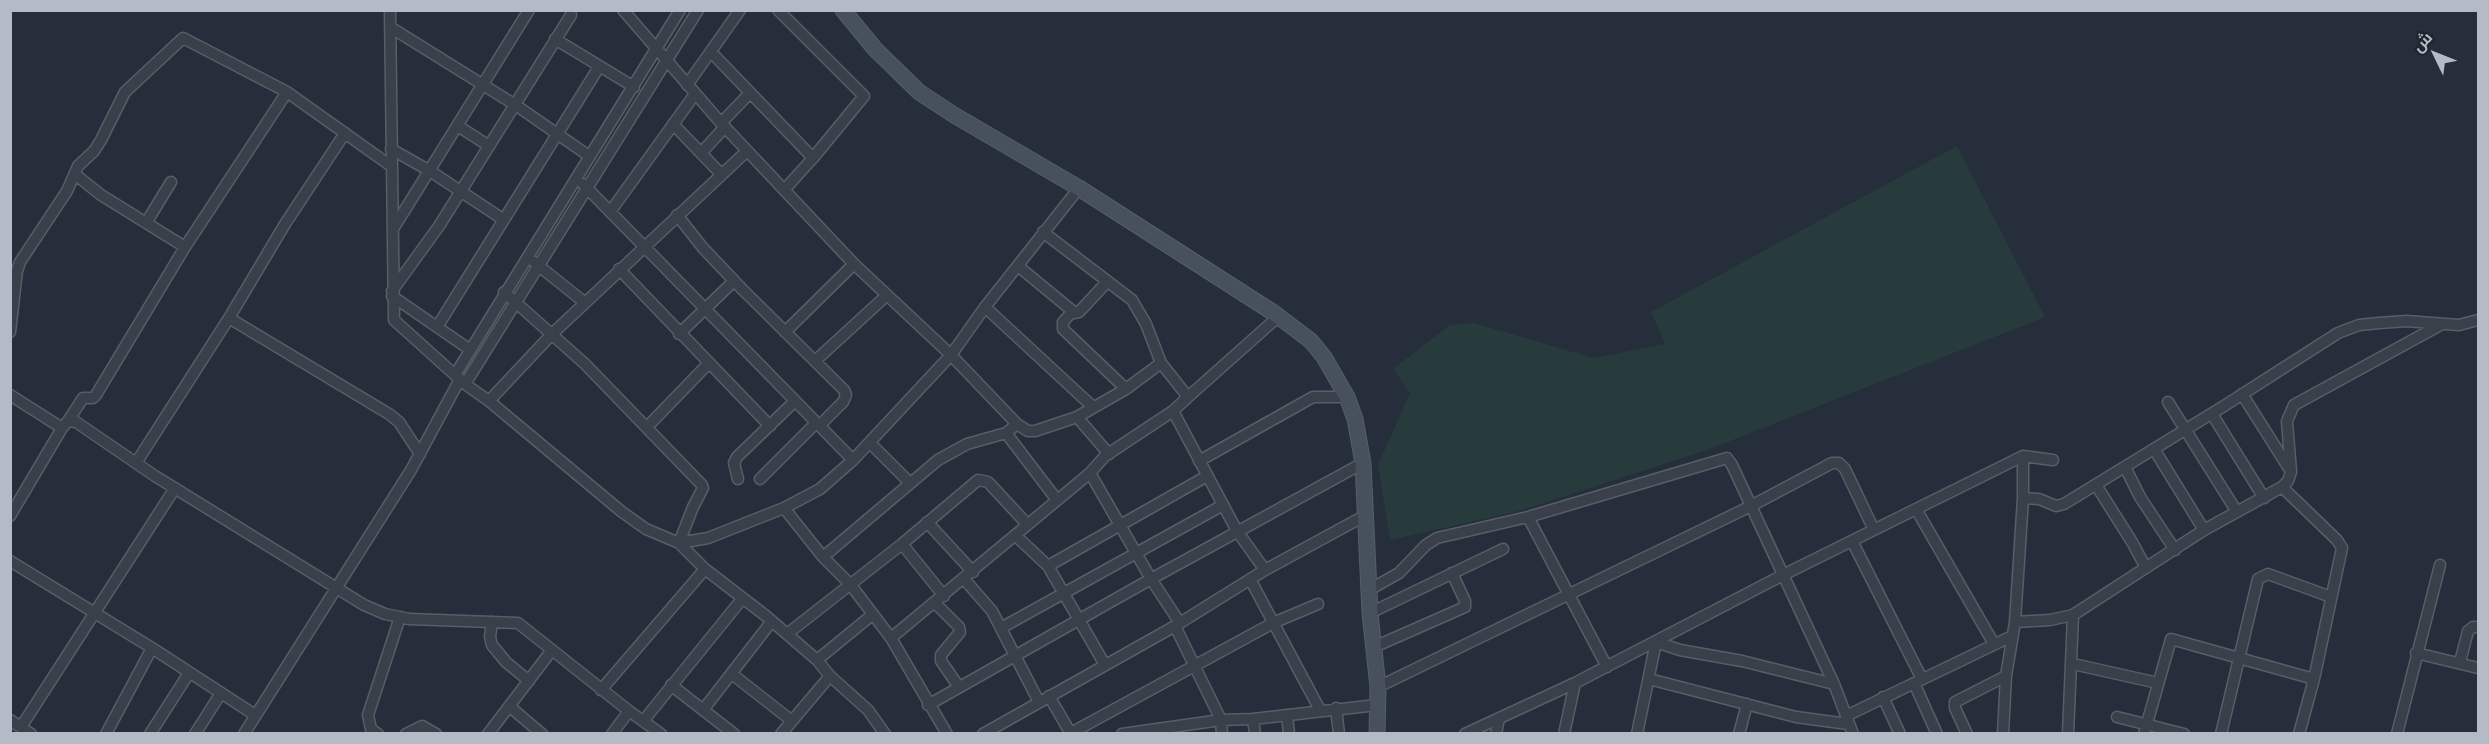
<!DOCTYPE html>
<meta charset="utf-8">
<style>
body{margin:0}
#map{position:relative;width:2489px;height:744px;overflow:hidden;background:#252e3a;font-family:Barlow,Cairo,sans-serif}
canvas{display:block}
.frame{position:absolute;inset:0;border:12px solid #b4bbc6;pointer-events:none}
.north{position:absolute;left:2405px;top:24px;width:60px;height:60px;-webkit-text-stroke:4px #1e252f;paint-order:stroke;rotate:313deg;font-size:16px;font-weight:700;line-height:24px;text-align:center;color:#b4bbc6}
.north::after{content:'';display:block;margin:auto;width:21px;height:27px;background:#b4bbc6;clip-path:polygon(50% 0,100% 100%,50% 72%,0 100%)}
</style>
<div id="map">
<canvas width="2489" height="744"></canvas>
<div class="frame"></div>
<div class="north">ش</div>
</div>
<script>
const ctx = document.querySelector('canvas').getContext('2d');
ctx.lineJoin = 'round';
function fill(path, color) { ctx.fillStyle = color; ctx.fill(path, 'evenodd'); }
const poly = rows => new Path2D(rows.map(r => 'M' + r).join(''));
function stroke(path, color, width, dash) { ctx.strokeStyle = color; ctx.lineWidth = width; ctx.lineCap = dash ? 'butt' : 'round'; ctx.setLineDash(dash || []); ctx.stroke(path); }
const green = poly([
 [1957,146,2045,317,1707,450,1519,511,1390,540,1378,465,1410,393,1393,369,1450,325,1474,323,1593,358,1665,344,1651,312]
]);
const minor = poly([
 [390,10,394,320,465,384,489,401,622,512,646,529,679,543,708,538,784,508,820,489,853,460,951,355,985,307,1079,188],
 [623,10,721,123,854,264,951,355,1017,424,1028,431,1035,431,1077,417,1126,389,1161,363,1146,324,1132,300,1043,232],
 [778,10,864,96,813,158,784,190],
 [390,27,517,106,589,156],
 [555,39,634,87],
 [712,53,813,158],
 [687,85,740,10],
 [721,123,750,93],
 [673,124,721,174],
 [458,126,489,146],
 [391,149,430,171,504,220],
 [701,153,725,127],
 [76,175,101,195,185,247],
 [583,184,853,460],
 [610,212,695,94],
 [677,215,703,248,742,289,844,390,846,395,843,402,819,426],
 [146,223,171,182],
 [393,229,529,10],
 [534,262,584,302],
 [1018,266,1075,313,1079,312,1107,282],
 [619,269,770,426],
 [392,291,439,226,571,15],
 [504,292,585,364,702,485,703,488,693,507,679,543,705,569,766,616,817,660,830,676,868,710,885,734],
 [392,296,469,349],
 [985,307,1093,407],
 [1072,312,1063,322,1063,329,1126,389],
 [229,318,389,414,399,422,420,454],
 [437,327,599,67],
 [10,332,17,271,20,262,67,191,78,166,94,151,101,140,125,92,183,38,287,92,391,166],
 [785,332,854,264],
 [679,334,734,281],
 [815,361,886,296],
 [1161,363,1188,397,1173,411],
 [455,375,680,10],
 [465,384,698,10],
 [2242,394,2290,470],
 [10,395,62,428],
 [1188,397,1279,316],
 [489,401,552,334,747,151],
 [2168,402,2237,512],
 [2212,414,2264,498],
 [1077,417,1109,454],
 [68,421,83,398,93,398,96,395,185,247,287,92],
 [647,427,708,364],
 [1006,433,1057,500],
 [870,443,910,483],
 [2154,449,2204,530],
 [1199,461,1313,397,1347,397],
 [136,463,229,318,285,224,345,133],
 [2125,467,2140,497,2175,550],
 [1090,473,1105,456,1173,411,1237,531,1265,570],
 [738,479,734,463,737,457,795,401],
 [760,479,816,423],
 [2096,485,2132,542,2146,568],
 [2282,487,2337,540,2342,548,2314,679,2299,734],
 [2023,498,2039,499,2056,506,2064,504,2224,406,2338,333,2359,325,2379,323,2406,321,2459,325,2478,320],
 [784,508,823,557,850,584,891,638,947,734],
 [1916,509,1994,644],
 [10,516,62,428,68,421,76,422,155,476,364,605,385,614,409,619,518,623,629,711],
 [1528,517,1607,667],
 [927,522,973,572],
 [1016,536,1048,566,1105,665],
 [1852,541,1922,679],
 [902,544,944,596],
 [823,557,938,460,967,444,1006,433,1017,424],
 [10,561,152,648,255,715],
 [1048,566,1207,476],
 [964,579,992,611,1039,702],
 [1250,579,1320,710],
 [1369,590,1399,573,1426,545,1437,538,1528,517,1727,458,1732,465,1834,684,1853,734],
 [935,603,959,627,960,632,941,655,941,661,959,687],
 [1370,613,1503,549],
 [492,622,490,637,492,645,506,662,529,681],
 [2015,622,2050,620,2073,615,2204,530,2282,487,2288,481,2291,472,2287,421,2294,405,2442,324],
 [1175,626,1221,720,1222,734],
 [1001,628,1223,505],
 [787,634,902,544,978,480,988,482,1027,524],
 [891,638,1090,473,1151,579,1180,623],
 [1374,647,1465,607,1465,601,1452,573],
 [2416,653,2478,668],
 [817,660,872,615],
 [2460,662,2468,631,2473,627,2478,627],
 [2073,664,2158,683],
 [732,674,792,721],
 [1649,679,1796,717,1848,724],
 [1914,683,1937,734],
 [671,685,734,734],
 [1378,687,1751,506,1832,463,1839,463,1845,469,1874,530],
 [601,690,705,569],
 [1049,696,1071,734],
 [1883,697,1900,734],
 [928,705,1151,579,1363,463],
 [509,706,542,734],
 [1336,708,1339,734],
 [703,710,772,621],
 [1287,715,1289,734],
 [1846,716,2012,636],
 [2117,717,2184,734],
 [1253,719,1255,734],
 [10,720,31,734],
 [644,720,742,599],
 [21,727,175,488],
 [1071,733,1273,623,1318,604],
 [106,734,152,648],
 [150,734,189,673],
 [195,734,221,693],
 [244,734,411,470,460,379],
 [378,734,371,729,368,715,400,617],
 [406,734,422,726,436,734],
 [488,734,552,650],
 [612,734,629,711,661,734],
 [781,734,830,676],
 [983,734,1175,626,1265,570,1366,515],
 [1122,734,1221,720,1253,719,1377,705],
 [1465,734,1575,683,1783,575,2023,456,2053,460],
 [1496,734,1499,718],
 [1564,734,1575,683],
 [1637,734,1656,642,1680,650,1742,661,1834,684],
 [1739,734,1747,704],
 [1967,734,1955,708,1955,702,2006,676],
 [2003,734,2006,676,2015,622,2023,498,2023,456],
 [2068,734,2073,615],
 [2144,734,2171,639,2314,679],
 [2221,734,2258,579,2268,574,2331,597],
 [2397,734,2440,565]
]);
const secondary = poly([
 [843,10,875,49,919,92,954,115,1079,188,1274,313,1311,341,1324,357,1347,397,1355,419,1363,463,1370,613,1378,687,1377,734]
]);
fill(green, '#283b3c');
stroke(minor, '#575e68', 13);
stroke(secondary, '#575e68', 17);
stroke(minor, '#39404a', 10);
stroke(secondary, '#47505d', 15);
</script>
